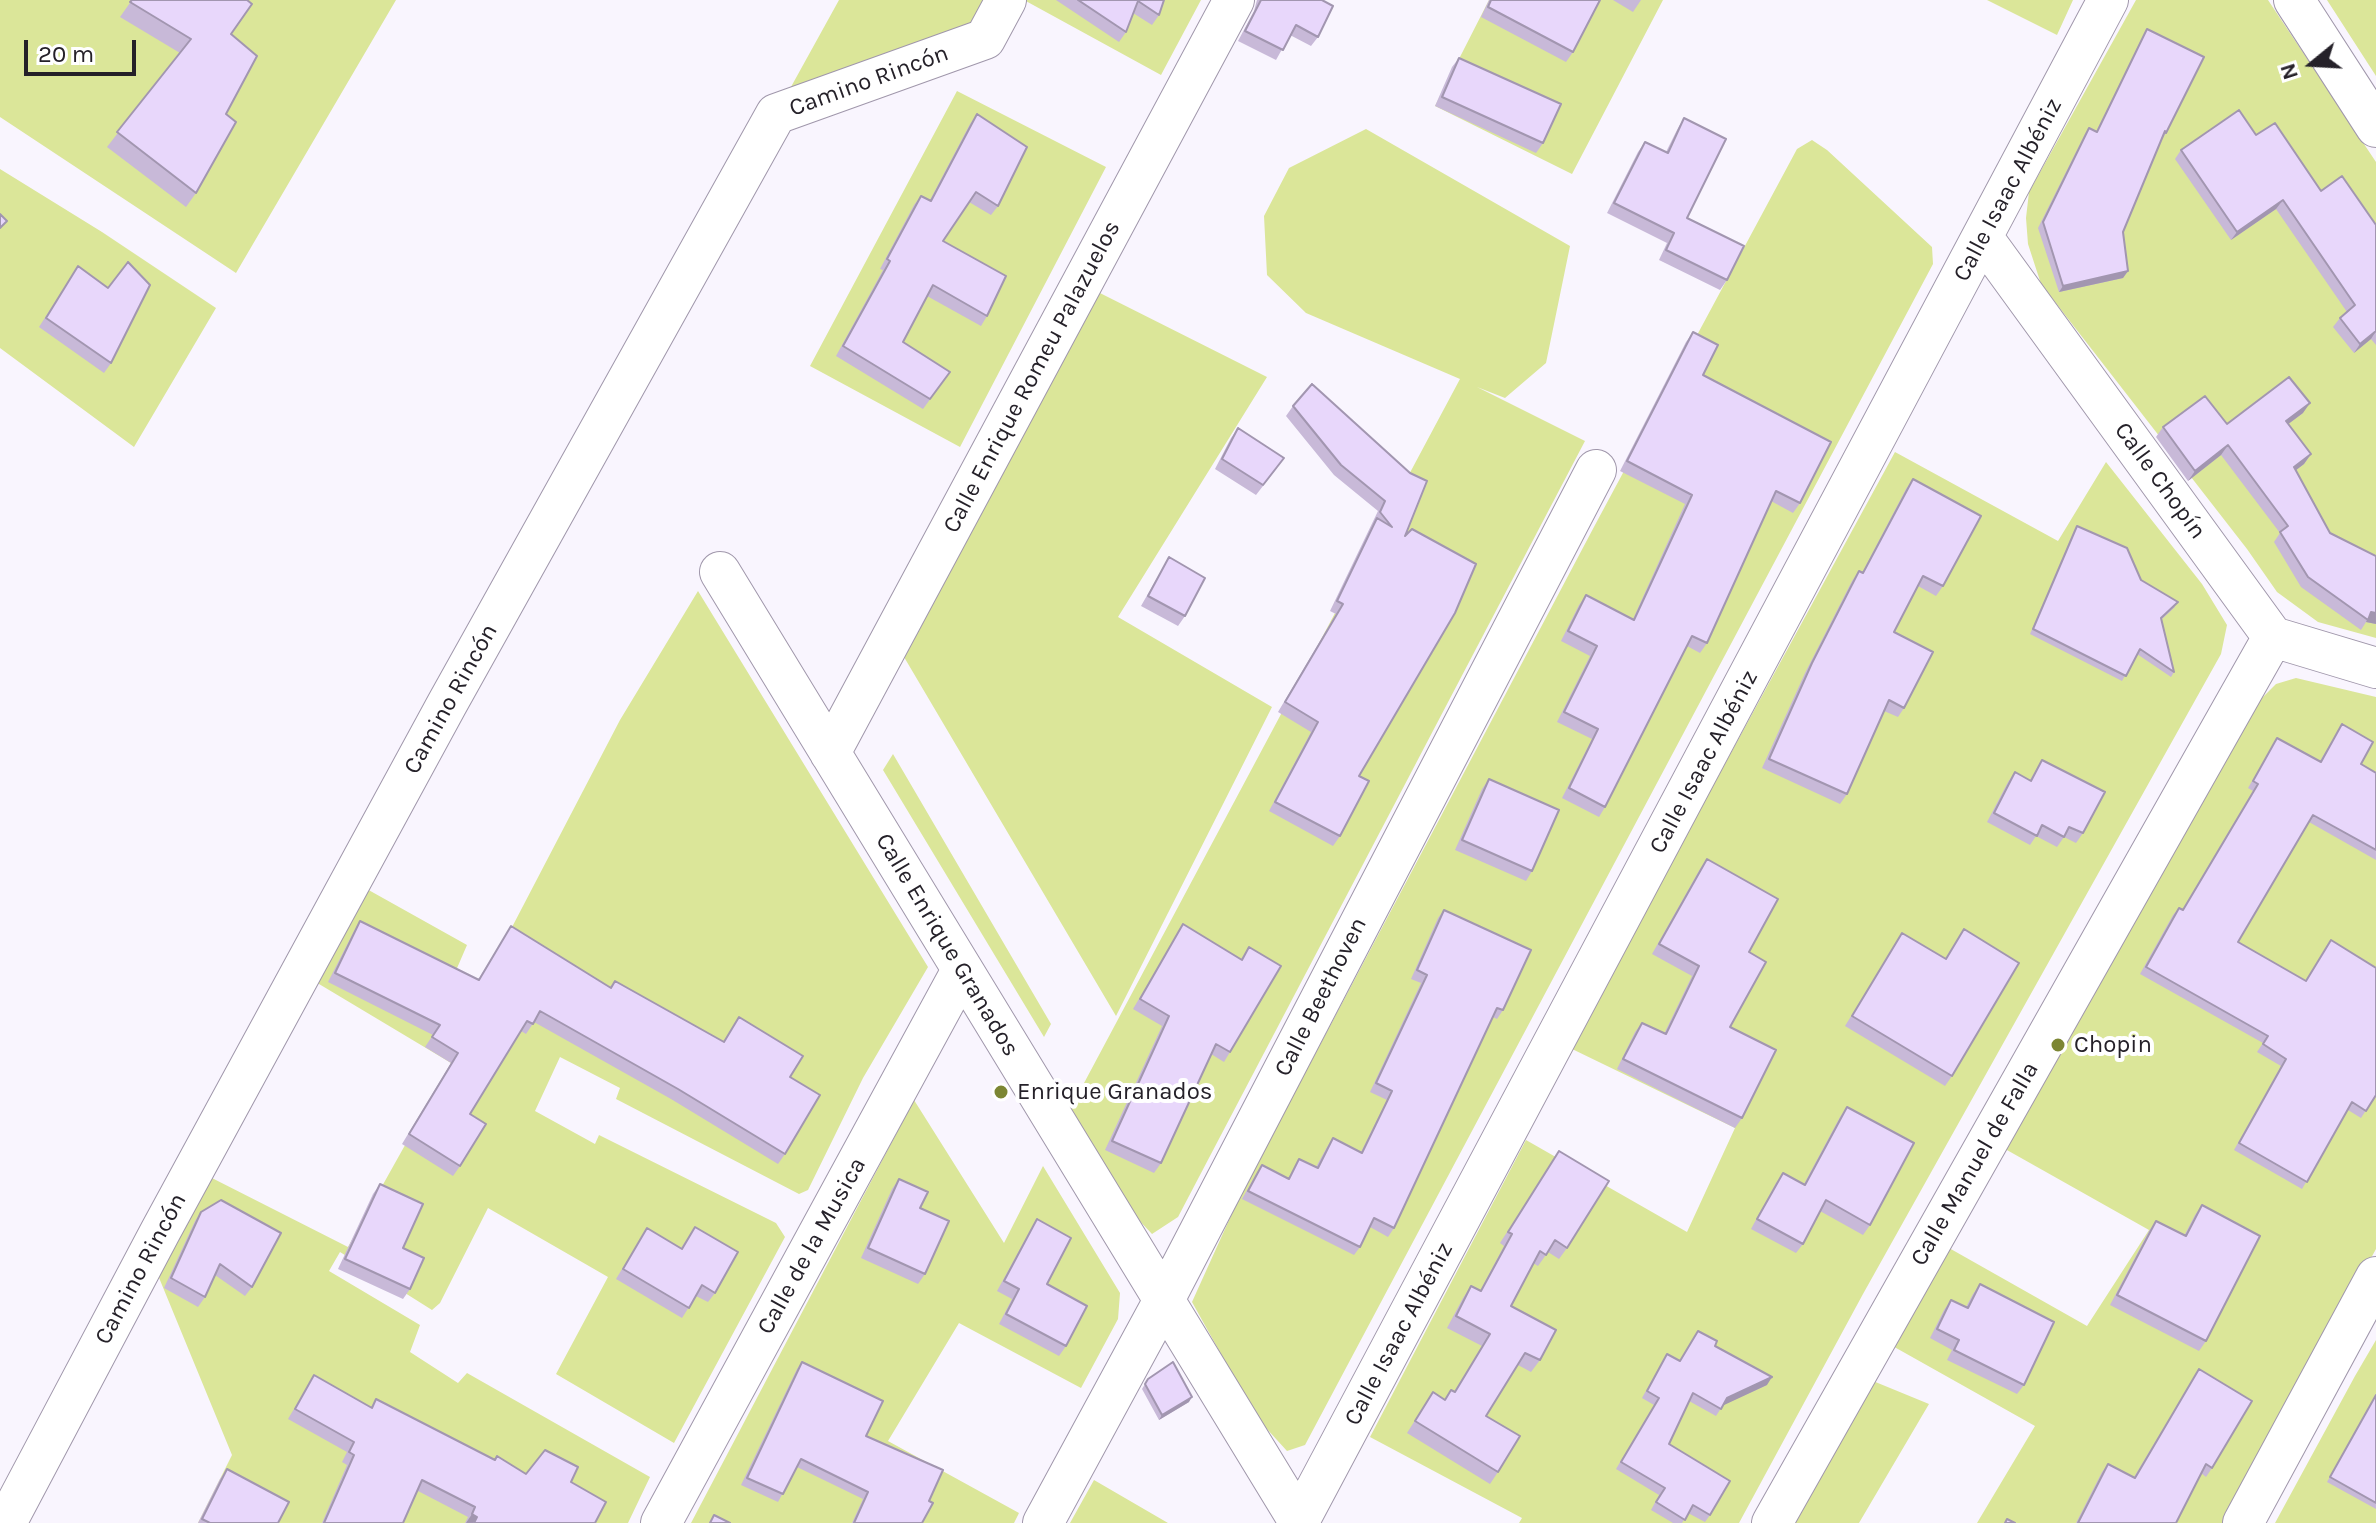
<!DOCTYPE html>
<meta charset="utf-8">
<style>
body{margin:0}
#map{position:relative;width:2376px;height:1523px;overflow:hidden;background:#f9f5fe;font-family:Karla,sans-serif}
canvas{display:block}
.north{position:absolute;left:2272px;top:24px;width:80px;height:80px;-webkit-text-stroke:6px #fff;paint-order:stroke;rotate:252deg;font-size:22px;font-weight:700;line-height:32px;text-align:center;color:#252129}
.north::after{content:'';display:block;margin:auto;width:28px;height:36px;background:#252129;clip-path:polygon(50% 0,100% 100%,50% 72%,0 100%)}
.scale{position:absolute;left:24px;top:40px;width:112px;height:36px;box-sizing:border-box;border:4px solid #252129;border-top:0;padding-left:10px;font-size:24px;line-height:28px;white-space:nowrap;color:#252129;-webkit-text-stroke:6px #fff;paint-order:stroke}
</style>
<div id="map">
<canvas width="2376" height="1523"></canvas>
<div class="north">N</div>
<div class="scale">20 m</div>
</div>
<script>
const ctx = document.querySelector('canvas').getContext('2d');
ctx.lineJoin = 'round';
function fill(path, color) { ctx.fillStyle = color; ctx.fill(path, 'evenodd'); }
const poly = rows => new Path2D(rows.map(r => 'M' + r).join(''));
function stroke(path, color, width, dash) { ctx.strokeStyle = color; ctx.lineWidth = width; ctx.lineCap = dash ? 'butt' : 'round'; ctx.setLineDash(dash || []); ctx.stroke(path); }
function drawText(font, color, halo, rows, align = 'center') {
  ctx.font = font + ' Karla,sans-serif'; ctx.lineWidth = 8; ctx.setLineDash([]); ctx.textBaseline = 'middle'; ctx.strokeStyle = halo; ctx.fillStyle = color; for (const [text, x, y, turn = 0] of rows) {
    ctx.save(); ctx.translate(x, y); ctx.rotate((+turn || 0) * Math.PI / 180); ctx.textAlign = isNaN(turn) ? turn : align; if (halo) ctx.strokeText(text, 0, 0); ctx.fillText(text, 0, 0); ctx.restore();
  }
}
const green = poly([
 [0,0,396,0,236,273,0,117],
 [839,0,1007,0,985,39,776,114],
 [1024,0,1201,0,1161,75],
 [1489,0,1663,0,1572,174,1435,106],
 [1987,0,2073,0,2057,35],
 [2136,0,2268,0,2376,162,2376,638,2318,622,2277,592,2247,549,2041,284,2028,244,2026,218,2029,192],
 [2327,0,2376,0,2376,76],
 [957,91,1106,167,960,447,810,366],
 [1366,129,1570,246,1546,363,1505,398,1477,387,1585,441,1178,1217,1152,1234,1135,1216,1068,1113,1460,379,1306,313,1267,275,1264,216,1289,168],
 [1812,140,1827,150,1932,247,1933,264,1305,1445,1287,1451,1256,1417,1192,1302,1239,1198,1595,525,1797,149],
 [0,169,102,232,216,308,134,447,0,348],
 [1082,284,1267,377,1118,617,1272,707,1116,1016,904,657],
 [1895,452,2058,541,2106,462,2202,584,2227,625,2221,654,1863,1294,1739,1523,1519,1523,1522,1518,1370,1437,1526,1140,1687,1232,1735,1128,1570,1048],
 [698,591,928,967,863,1078,808,1190,799,1194,616,1099,620,1088,560,1057,535,1111,595,1144,599,1135,776,1223,785,1237,674,1443,556,1374,608,1277,488,1208,440,1303,432,1310,340,1252,329,1271,420,1325,410,1352,458,1383,467,1373,650,1477,628,1523,198,1523,232,1455,155,1268,206,1175,348,1247,451,1063,314,981,365,888,467,945,448,989,474,1000,620,720],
 [2296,678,2376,697,2376,1249,2225,1523,1977,1523,2035,1426,1889,1344,1949,1248,2087,1326,2149,1230,1998,1145,2223,766,2250,710,2276,684],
 [893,754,1051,1024,1044,1037,883,770],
 [914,1100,1004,1243,1043,1166,1120,1293,1118,1319,1081,1388,959,1323,888,1441,1019,1513,1014,1523,691,1523],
 [2376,1340,2376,1523,2275,1523,2355,1376],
 [1873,1381,1929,1404,1859,1523,1788,1523],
 [1094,1480,1168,1523,1070,1523]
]);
const minor = poly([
 [2294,0,2376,127],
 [1983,238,2273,637,2376,668],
 [720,572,1300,1523],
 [830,753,1234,0],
 [6,1523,160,1232,447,704,776,114,985,39,1006,0],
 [661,1523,962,970],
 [1043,1523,1164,1300,1596,470],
 [1298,1523,2108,0],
 [1772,1523,2273,637],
 [2243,1523,2376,1277]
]);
const wall = poly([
 [132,0,231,34,226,114,196,193,186,207,107,147,180,53,120,17],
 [1056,0,1164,0,1159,15,1152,25,1133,13,1126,32,1119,42],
 [1257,0,1322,0,1318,37,1311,46,1290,35,1276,60,1238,41,1254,11],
 [1489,0,1600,0,1573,52,1566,62,1481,17],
 [1613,0,1641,0,1633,12],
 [2147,29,2166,133,2162,139,2123,232,2128,271,2123,278,2059,292,2038,228,2085,134,2089,128,2096,132,2143,36],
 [1459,58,1543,143,1536,153,1435,106,1452,67],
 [977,114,998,206,991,215,969,202,943,241,987,316,981,326,927,296,903,342,950,372,923,409,836,356,883,270,880,269,914,205,921,196,930,200,970,124],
 [1684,118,1687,218,1727,280,1720,290,1659,260,1667,243,1607,213,1638,152,1645,142,1666,152,1678,128],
 [2256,135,2321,191,2376,225,2376,345,2371,339,2354,353,2333,327,2340,318,2347,312,2276,209,2231,240,2175,159,2181,150],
 [78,266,111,363,104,373,39,327],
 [1693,332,1703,375,1800,503,1793,513,1771,501,1707,643,1700,653,1687,646,1605,807,1599,817,1562,798,1592,739,1557,722,1590,656,1561,641,1579,605,1586,595,1633,619,1685,504,1620,471,1686,342],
 [1293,406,1410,473,1405,536,1359,776,1340,836,1333,846,1269,811,1311,732,1278,712,1336,614,1330,611,1378,511,1334,475,1286,416],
 [2303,413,2288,424,2311,454,2304,464,2296,470,2330,533,2376,556,2376,624,2366,622,2361,630,2301,587,2274,542,2280,533,2221,455,2188,481,2156,437,2163,427,2227,424],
 [1238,428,1277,468,1256,495,1215,469,1231,438],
 [1913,479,1943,586,1936,596,1918,586,1894,632,1904,708,1898,717,1884,711,1847,794,1840,804,1762,768,1805,673,1852,581,1859,571,1862,573,1906,489],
 [2077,526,2141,580,2175,607,2161,620,2174,672,2171,677,2137,654,2122,681,2030,634,2074,531],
 [1169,557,1185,616,1178,626,1141,606],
 [2342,724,2361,764,2376,773,2376,860,2309,822,2238,942,2376,1095,2361,1118,2348,1110,2302,1189,2234,1150,2281,1066,2257,1052,2263,1043,2140,974,2173,915,2179,908,2182,910,2253,791,2248,788,2277,738,2320,761],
 [2042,760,2083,833,2076,843,2064,837,2057,847,2036,836,2030,845,1987,822,2008,782,2015,772,2030,780],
 [1489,779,1532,871,1526,881,1455,850,1482,789],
 [1707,859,1749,952,1730,1027,1742,1118,1735,1128,1617,1069,1635,1032,1642,1023,1664,1034,1692,976,1652,954,1700,869],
 [1444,910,1503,1010,1497,1019,1493,1017,1394,1228,1388,1237,1370,1227,1360,1247,1354,1255,1242,1199,1256,1174,1262,1165,1288,1179,1299,1159,1316,1167,1327,1147,1333,1138,1361,1152,1387,1100,1370,1092,1421,983,1411,979,1438,918],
 [360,921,478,980,511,926,610,987,615,981,723,1042,739,1017,790,1077,785,1154,778,1164,671,1099,534,1022,526,1034,521,1031,470,1114,460,1166,453,1176,402,1144,451,1063,425,1047,433,1035,328,982,354,931],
 [1183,924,1241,959,1249,947,1230,1052,1224,1062,1211,1054,1161,1163,1154,1173,1105,1150,1162,1026,1133,1009],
 [1964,929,1952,1076,1945,1086,1845,1026,1902,933,1945,959],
 [1847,1107,1870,1225,1863,1235,1820,1211,1803,1244,1796,1253,1751,1229,1776,1183,1783,1173,1804,1184,1840,1117],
 [1559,1151,1567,1248,1559,1259,1548,1252,1538,1266,1533,1263,1511,1306,1540,1360,1531,1372,1518,1365,1486,1416,1498,1472,1490,1484,1407,1433,1433,1392,1445,1399,1451,1390,1454,1392,1482,1346,1447,1328,1463,1298,1471,1286,1480,1291,1504,1246,1500,1243],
 [899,1179,920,1208,925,1274,918,1284,861,1258,892,1189],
 [380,1184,403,1248,410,1289,403,1299,338,1269,373,1194],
 [2202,1205,2206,1341,2199,1351,2110,1305,2149,1231,2156,1221,2184,1236,2195,1215],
 [201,1212,252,1287,245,1296,215,1275,205,1297,198,1307,164,1288,195,1221],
 [1037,1219,1047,1284,1066,1346,1059,1356,999,1324,1012,1299,997,1291,1031,1229],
 [695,1227,715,1293,708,1302,696,1296,682,1318,616,1279,647,1228,681,1248],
 [1980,1284,2024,1385,2017,1394,1947,1360,1952,1350,1930,1338,1944,1310,1951,1300,1966,1307,1973,1294],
 [1698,1331,1715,1346,1767,1385,1723,1405,1716,1416,1689,1401,1669,1444,1710,1515,1705,1522,1688,1513,1682,1523,1673,1523,1651,1510,1659,1495,1616,1469,1654,1405,1642,1398,1662,1362,1667,1354,1680,1361],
 [802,1362,866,1436,929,1501,922,1523,852,1523,863,1499,797,1467,778,1502,741,1485,797,1369],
 [2199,1369,2212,1468,2206,1477,2201,1473,2176,1523,2076,1523,2102,1472,2108,1464,2134,1477],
 [314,1375,371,1407,376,1399,494,1460,497,1456,526,1474,571,1482,595,1523,465,1523,468,1517,418,1491,403,1523,322,1523,347,1465,342,1462,347,1452,288,1419],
 [1148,1379,1189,1402,1159,1420,1142,1389],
 [2376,1394,2376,1509,2327,1482],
 [227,1469,278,1523,198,1523,220,1479]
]);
const shadedWall = poly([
 [2283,200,2276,209,2231,240,2237,232],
 [2128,271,2123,278,2059,292,2063,286],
 [2376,331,2371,339,2354,353,2360,344],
 [2310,403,2303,413,2279,431,2286,421],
 [2228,445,2221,455,2188,481,2195,471],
 [2311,454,2304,464,2287,477,2294,467],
 [2371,612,2376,613,2376,624,2366,622],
 [1772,1377,1767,1385,1722,1406,1727,1398],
 [1192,1397,1189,1402,1159,1420,1162,1415],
 [472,1514,477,1517,473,1523,466,1523]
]);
const building = poly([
 [132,0,247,0,252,4,231,34,257,56,226,114,236,122,196,193,117,132,191,39,130,2,132,0],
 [1078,0,1164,0,1159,15,1138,1,1126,32,1078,0],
 [1261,0,1322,0,1333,6,1318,37,1296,25,1283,50,1245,31,1261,0],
 [1491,0,1600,0,1573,52,1488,7,1491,0],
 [2147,29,2204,57,2166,133,2165,131,2123,232,2128,271,2063,286,2043,222,2089,128,2097,132,2147,29],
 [1459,58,1561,104,1543,143,1442,97,1459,58],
 [2239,110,2256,135,2275,123,2321,191,2342,176,2376,225,2376,331,2360,344,2340,318,2355,305,2283,200,2237,232,2181,150,2239,110],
 [977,114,1027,147,998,206,976,192,943,241,1006,276,987,316,933,285,903,342,950,372,930,399,843,346,890,261,887,259,921,196,931,201,977,114],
 [1684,118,1726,139,1687,218,1744,246,1727,280,1666,250,1674,233,1614,203,1645,142,1668,153,1684,118],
 [0,214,7,221,0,228,0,214],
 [128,262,150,285,111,363,46,318,78,266,108,288,128,262],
 [1693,332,1718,345,1703,375,1831,442,1800,503,1776,491,1707,643,1692,636,1605,807,1569,788,1598,729,1564,712,1597,646,1568,631,1586,595,1634,620,1692,495,1627,461,1693,332],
 [2289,377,2310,403,2286,421,2311,454,2294,467,2330,533,2376,556,2376,613,2371,612,2368,620,2308,577,2280,532,2288,526,2228,445,2195,471,2163,427,2205,396,2227,424,2289,377],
 [1312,384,1410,473,1427,481,1405,536,1412,529,1476,564,1455,613,1359,776,1369,781,1340,836,1275,802,1318,722,1285,702,1343,604,1337,601,1377,518,1392,527,1380,512,1385,501,1341,465,1293,406,1312,384],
 [1238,428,1284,458,1263,485,1222,459,1238,428],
 [1913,479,1981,516,1943,586,1923,576,1894,632,1933,652,1904,708,1889,700,1847,794,1769,759,1812,663,1859,571,1863,573,1913,479],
 [2077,526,2127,548,2141,580,2178,602,2161,618,2174,672,2140,649,2126,676,2033,629,2077,526],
 [1169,557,1205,578,1185,616,1148,596,1169,557],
 [2342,724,2373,742,2361,764,2376,773,2376,850,2313,815,2238,942,2306,981,2331,940,2376,968,2376,1095,2366,1111,2352,1102,2307,1182,2239,1143,2286,1059,2263,1044,2268,1036,2146,967,2179,908,2183,910,2258,784,2253,781,2277,738,2321,762,2342,724],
 [2042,760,2105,792,2083,833,2069,827,2064,837,2042,825,2037,836,1994,813,2015,772,2031,781,2042,760],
 [1489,779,1559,810,1532,871,1462,840,1489,779],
 [1707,859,1778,899,1749,952,1766,962,1730,1027,1776,1050,1742,1118,1623,1059,1642,1023,1666,1034,1699,966,1659,944,1707,859],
 [1444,910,1531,950,1503,1010,1497,1008,1394,1228,1374,1218,1360,1247,1248,1191,1262,1165,1289,1179,1299,1159,1318,1168,1333,1138,1362,1153,1392,1091,1376,1083,1427,975,1417,970,1444,910],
 [360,921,479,980,511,926,611,988,615,981,724,1042,739,1017,803,1056,790,1077,820,1095,785,1154,678,1089,540,1011,533,1024,527,1021,470,1114,486,1124,460,1166,409,1134,458,1053,432,1037,440,1025,335,973,360,921],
 [1183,924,1242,960,1249,947,1281,966,1230,1052,1216,1044,1161,1163,1112,1141,1169,1016,1140,999,1183,924],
 [1964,929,2019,963,1952,1076,1852,1016,1902,933,1946,959,1964,929],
 [1847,1107,1914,1143,1870,1225,1826,1200,1803,1244,1757,1219,1783,1173,1805,1185,1847,1107],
 [1559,1151,1609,1181,1567,1248,1555,1240,1546,1255,1540,1251,1511,1306,1556,1330,1540,1360,1525,1353,1486,1416,1520,1436,1498,1472,1415,1421,1433,1392,1445,1400,1451,1390,1455,1392,1490,1334,1456,1316,1471,1286,1481,1291,1512,1234,1508,1232,1559,1151],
 [899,1179,928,1192,920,1208,949,1221,925,1274,868,1248,899,1179],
 [380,1184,423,1204,403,1248,424,1258,410,1289,345,1259,380,1184],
 [221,1200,281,1233,252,1287,220,1264,205,1297,171,1278,201,1212,221,1200],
 [2202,1205,2260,1236,2206,1341,2117,1295,2156,1221,2186,1236,2202,1205],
 [1037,1219,1071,1238,1047,1284,1087,1306,1066,1346,1006,1314,1019,1289,1004,1281,1037,1219],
 [695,1227,738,1252,715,1293,702,1285,689,1308,623,1269,647,1228,682,1249,695,1227],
 [1980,1284,2054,1322,2024,1385,1954,1350,1959,1340,1937,1329,1951,1300,1968,1308,1980,1284],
 [1698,1331,1717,1341,1715,1346,1772,1377,1727,1398,1721,1409,1693,1393,1669,1444,1730,1481,1710,1515,1693,1505,1685,1520,1656,1502,1665,1488,1621,1462,1659,1398,1647,1391,1667,1354,1680,1361,1698,1331],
 [802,1362,883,1401,866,1436,943,1470,929,1501,933,1503,922,1523,854,1523,868,1492,801,1459,783,1494,747,1478,802,1362],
 [1173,1362,1192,1397,1162,1415,1145,1384,1148,1379,1173,1362],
 [2199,1369,2252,1401,2212,1468,2206,1464,2176,1523,2078,1523,2108,1464,2135,1478,2199,1369],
 [314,1375,372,1408,376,1399,495,1460,497,1456,526,1474,545,1450,578,1467,571,1482,606,1502,595,1523,474,1523,477,1517,472,1514,475,1507,422,1480,403,1523,324,1523,354,1455,349,1452,354,1442,295,1409,314,1375],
 [2376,1395,2376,1503,2330,1477,2376,1395],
 [227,1469,289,1502,278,1523,210,1523,202,1519,227,1469],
 [714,1515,730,1523,710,1523,714,1515],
 [2007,1519,2015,1523,2005,1523,2007,1519]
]);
const markers = [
 [2058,1045,8,"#7c8633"],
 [1001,1092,8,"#7c8633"]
];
const streetNames = [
 ["Camino Rincón",869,81,-20],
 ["Calle Isaac Albéniz",2008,190,-62],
 ["Calle Enrique Romeu Palazuelos",1032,377,-62],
 ["Calle Chopín",2160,481,54],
 ["Camino Rincón",451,699,-61],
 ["Calle Isaac Albéniz",1704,762,-62],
 ["Calle Enrique Granados",947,945,59],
 ["Calle Beethoven",1321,997,-63],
 ["Calle Manuel de Falla",1975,1164,-60],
 ["Calle de la Musica",812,1246,-61],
 ["Camino Rincón",141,1269,-62],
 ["Calle Isaac Albéniz",1399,1334,-62]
];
const poiNames = [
 ["Chopin",2074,1045],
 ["Enrique Granados",1017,1092]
];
fill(green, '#dbe699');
stroke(minor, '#a097ab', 42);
stroke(minor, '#fff', 40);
fill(wall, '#c8b9d8');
fill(shadedWall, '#a296b0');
fill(building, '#e8d7fb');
stroke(building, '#a296b0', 2);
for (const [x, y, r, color] of markers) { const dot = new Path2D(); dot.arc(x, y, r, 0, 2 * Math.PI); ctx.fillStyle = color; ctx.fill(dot); stroke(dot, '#fff', 3); }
drawText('24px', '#252129', '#fff', streetNames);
drawText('24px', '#252129', '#fff', poiNames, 'left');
</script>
